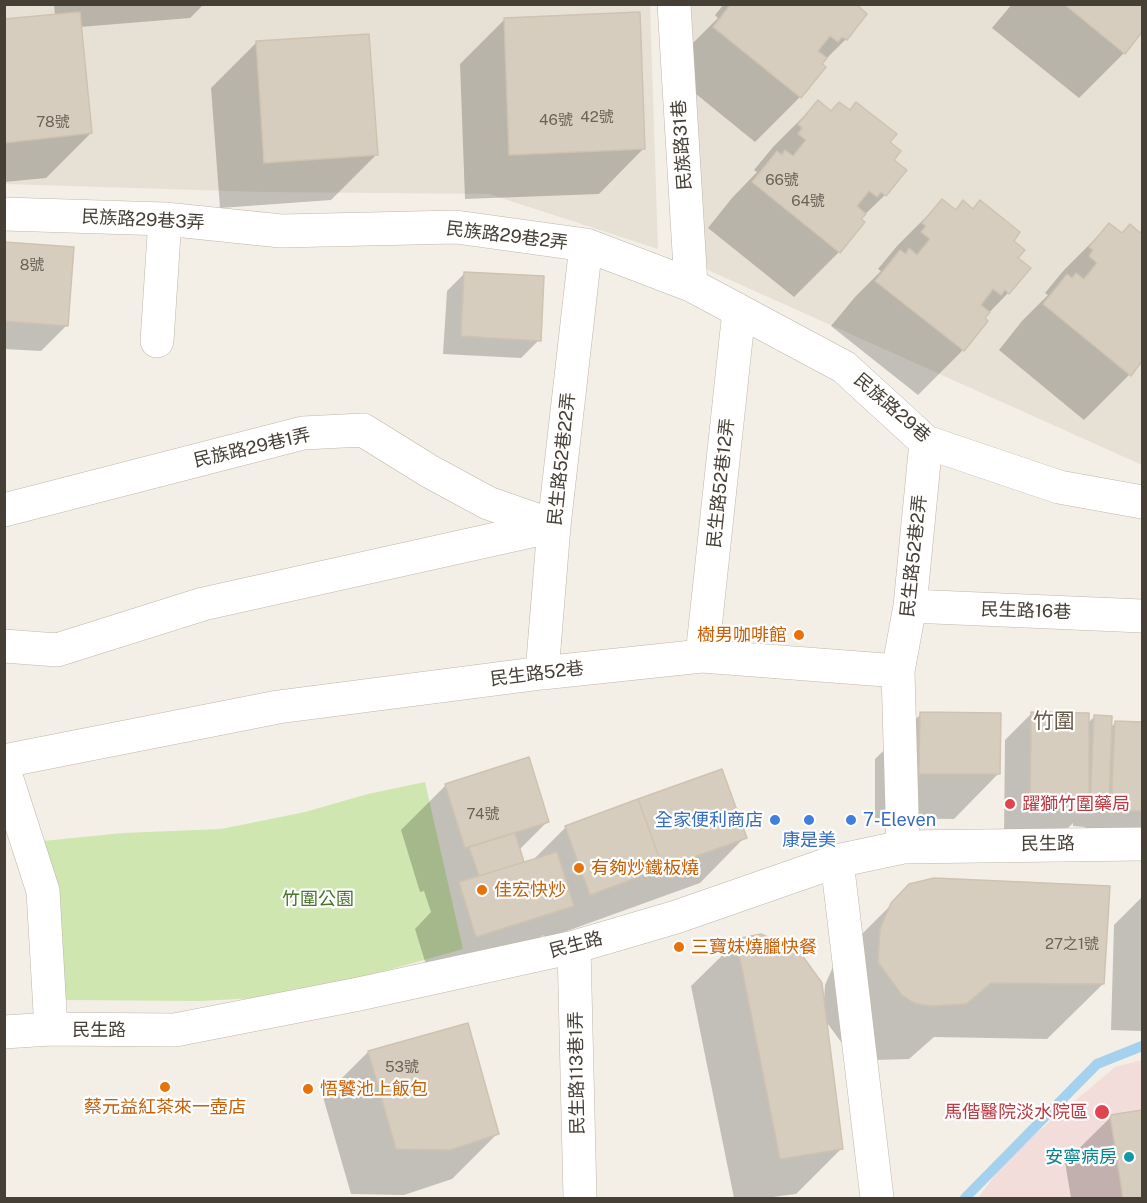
<!DOCTYPE html>
<meta charset="utf-8">
<style>
body{margin:0}
#map{position:relative;width:1147px;height:1203px;overflow:hidden;background:#f3efe7;font-family:"Public Sans",sans-serif}
canvas{display:block}
.frame{position:absolute;inset:0;border:6px solid #453f36;pointer-events:none}
</style>
<div id="map">
<canvas width="1147" height="1203"></canvas>
<div class="frame"></div>
</div>
<script>
const ctx = document.querySelector('canvas').getContext('2d');
ctx.lineJoin = 'round';
function fill(path, color) { ctx.fillStyle = color; ctx.fill(path, 'evenodd'); }
const poly = rows => new Path2D(rows.map(r => 'M' + r).join(''));
function stroke(path, color, width, dash) { ctx.strokeStyle = color; ctx.lineWidth = width; ctx.lineCap = dash ? 'butt' : 'round'; ctx.setLineDash(dash || []); ctx.stroke(path); }
function drawText(font, color, halo, rows, align = 'center') {
  ctx.font = font + ' "Public Sans","Noto Sans TC",sans-serif'; ctx.lineWidth = 4.5; ctx.setLineDash([]); ctx.textBaseline = 'middle'; ctx.strokeStyle = halo; ctx.fillStyle = color; for (const [text, x, y, turn = 0] of rows) {
    ctx.save(); ctx.translate(x, y); ctx.rotate((+turn || 0) * Math.PI / 180); ctx.textAlign = isNaN(turn) ? turn : align; if (halo) ctx.strokeText(text, 0, 0); ctx.fillText(text, 0, 0); ctx.restore();
  }
}
const residential = poly([
 [5,5,650,5,658,249,489,194,261,192,5,184],
 [680,5,1142,5,1142,465,699,266]
]);
const medical = poly([
 [1142,1060,1142,1198,978,1198,1009,1156,1115,1067]
]);
const green = poly([
 [425,782,463,949,342,983,275,997,200,1001,62,1000,43,841,123,833,221,829,305,812,368,794]
]);
const shadow = poly([
 [54,4,204,4,190,18,80,27,91,133,46,178,4,182,4,21,55,16],
 [724,4,853,4,865,15,846,39,820,65,800,97,755,142,669,72,693,43,718,18,715,15],
 [1012,4,1142,4,1142,30,1124,53,1079,98,992,28],
 [505,19,644,148,599,194,465,199,460,64],
 [256,43,376,155,331,200,220,208,211,88],
 [818,102,831,112,888,143,892,160,885,195,859,220,839,252,794,297,708,228,732,198,757,172,754,170,773,147],
 [942,201,955,211,963,202,1012,241,1008,293,983,319,986,321,963,350,918,395,831,326,855,297,881,271,878,269,897,246],
 [1109,225,1121,235,1139,234,1142,231,1142,359,1129,375,1084,420,999,350,1022,321,1048,295,1045,293,1064,270],
 [4,244,67,325,41,351,4,349],
 [465,273,539,340,521,358,443,354,447,291],
 [921,714,999,773,954,819,875,818,875,759],
 [1031,714,1088,723,1095,716,1110,728,1116,722,1142,723,1142,838,1085,836,1085,827,1073,826,1073,823,1061,835,1004,835,1005,740],
 [446,785,547,822,519,850,523,864,531,862,566,827,745,837,700,883,545,939,543,935,527,951,431,981,415,929,431,912,424,891,420,892,401,830],
 [910,886,1103,984,1047,1039,934,1037,909,1059,875,1060,847,1050,825,1020,841,1149,796,1194,765,1198,734,1198,691,986,737,941,824,1001,825,985,836,960],
 [1142,897,1142,1031,1111,1030,1114,925],
 [368,1052,497,1134,452,1179,404,1195,351,1194,323,1097],
 [1142,1111,1142,1198,1071,1198,1065,1162,1111,1117]
]);
const stream = poly([
 [965,1198,1097,1064,1142,1046]
]);
const building = poly([
 [731,4,856,4,867,14,847,40,842,37,838,42,830,36,818,51,827,58,822,64,826,67,801,98,713,27,731,4],
 [1064,4,1142,4,1142,32,1125,54,1064,4],
 [80,12,92,133,4,143,4,19,80,12],
 [640,12,645,149,509,155,504,18,640,12],
 [369,34,378,155,264,163,256,41,369,34],
 [818,100,831,111,839,102,850,110,856,102,897,134,890,142,901,151,894,160,907,170,886,196,881,192,877,197,869,191,857,206,866,214,861,219,865,222,840,253,752,182,777,151,782,155,785,150,793,156,806,140,798,134,802,128,798,124,818,100],
 [942,199,956,210,963,200,973,209,980,200,1020,232,1014,241,1025,250,1018,258,1031,268,1009,294,1005,290,1001,295,993,289,981,305,990,312,985,318,988,321,964,351,875,281,900,250,906,254,909,248,917,255,930,239,921,232,926,226,922,223,942,199],
 [1109,223,1122,233,1130,224,1140,233,1142,230,1142,361,1131,376,1043,304,1067,274,1072,278,1076,273,1084,279,1097,263,1089,256,1093,250,1089,247,1109,223],
 [4,242,74,247,68,326,4,321,4,242],
 [464,272,544,276,541,341,461,336,464,272],
 [920,712,1001,713,1000,774,919,774,920,712],
 [1031,712,1089,713,1089,809,1030,809,1031,712],
 [1094,715,1112,716,1109,810,1090,809,1094,715],
 [1115,721,1142,722,1142,811,1111,810,1115,721],
 [529,757,549,822,465,848,445,784,529,757],
 [722,769,747,838,663,868,638,799,722,769],
 [638,799,663,868,590,895,565,826,638,799],
 [515,833,524,862,479,876,469,847,515,833],
 [557,852,574,906,476,937,459,882,557,852],
 [934,878,1110,886,1104,984,991,983,966,1004,930,1006,914,1003,902,995,878,962,880,929,891,903,909,884,934,878],
 [761,934,799,951,822,983,843,1149,780,1159,736,939,761,934],
 [468,1023,499,1134,450,1150,396,1149,368,1051,468,1023],
 [1142,1110,1142,1198,1123,1198,1110,1115,1142,1110]
]);
const minor = poly([
 [674,4,691,285],
 [4,214,165,219,281,231,456,227,586,245,691,285,844,367,926,442,1059,487,1142,502],
 [157,341,165,219],
 [4,510,303,433,363,430,429,471,488,503,554,526],
 [910,606,1142,616],
 [4,646,57,650,203,604,554,526],
 [702,656,739,311],
 [898,671,910,606,926,442],
 [542,673,554,526,586,245],
 [4,761,278,707,542,673,702,656,898,671,903,847],
 [4,770,43,891,51,1029],
 [837,861,877,1198],
 [574,947,580,1198],
 [4,1032,51,1029,175,1030,359,994,574,947,676,917,837,861,903,847,1142,844]
]);
const markers = [
 [799,635,6,"#e8710a"],
 [1010,804,6,"#e0444e"],
 [775,820,6,"#3f7fe0"],
 [809,820,6,"#3f7fe0"],
 [851,820,6,"#3f7fe0"],
 [579,868,6,"#e8710a"],
 [482,890,6,"#e8710a"],
 [679,947,6,"#e8710a"],
 [165,1087,6,"#e8710a"],
 [308,1089,6,"#e8710a"],
 [1102,1112,8,"#e0444e"],
 [1129,1157,6,"#0f9aa8"]
];
const numberNames = [
 ["42號",597,117],
 ["46號",556,120],
 ["78號",53,122],
 ["66號",782,180],
 ["64號",808,201],
 ["8號",32,265],
 ["74號",483,814],
 ["27之1號",1072,944],
 ["53號",402,1067]
];
const streetNames = [
 ["民族路31巷",682,145,-94],
 ["民族路29巷3弄",143,220,3],
 ["民族路29巷2弄",507,236,7],
 ["民族路29巷",892,408,41],
 ["民族路29巷1弄",252,448,-13],
 ["民生路52巷22弄",562,459,-84],
 ["民生路52巷12弄",721,483,-84],
 ["民生路52巷2弄",914,556,-84],
 ["民生路16巷",1026,611,2],
 ["民生路52巷",537,674,-7],
 ["民生路",1048,844,-1],
 ["民生路",576,945,-15],
 ["民生路",99,1030],
 ["民生路113巷1弄",577,1073,-91]
];
const foodNames = [
 ["樹男咖啡館",787,635,"right"],
 ["有夠炒鐵板燒",591,868],
 ["佳宏快炒",494,890],
 ["三寶妹燒臘快餐",691,947],
 ["悟饕池上飯包",320,1089],
 ["蔡元益紅茶來一壺店",165,1107,"center"]
];
const healthNames = [
 ["躍獅竹圍藥局",1022,804],
 ["馬偕醫院淡水院區",1088,1112,"right"]
];
const shopNames = [
 ["全家便利商店",763,820],
 ["7-Eleven",863,820,"left"],
 ["康是美",809,840,"center"]
];
const parkNames = [
 ["竹圍公園",318,899]
];
const cultureNames = [
 ["安寧病房",1117,1157]
];
const quarterNames = [
 ["竹圍",1054,722]
];
fill(residential, '#e7e1d5');
fill(medical, '#f3ddda');
fill(green, '#cfe6b0');
fill(shadow, '#0003');
stroke(stream, '#a4d1ee', 10);
fill(building, '#d7cdbf');
stroke(building, '#cfc2b0', 1.5);
stroke(minor, '#beb6a9', 34);
stroke(minor, '#fff', 33);
for (const [x, y, r, color] of markers) { const dot = new Path2D(); dot.arc(x, y, r, 0, 2 * Math.PI); ctx.fillStyle = color; ctx.fill(dot); stroke(dot, '#fff', 2); }
drawText('15px', '#6a6258', null, numberNames);
drawText('18px', '#453f36', '#fff', streetNames);
drawText('18px', '#c56008', '#fff', foodNames, 'left');
drawText('18px', '#be3a42', '#fff', healthNames, 'left');
drawText('18px', '#366cbe', '#fff', shopNames, 'right');
drawText('18px', '#48762b', '#fff', parkNames);
drawText('18px', '#0d838f', '#fff', cultureNames, 'right');
drawText('21px', '#685d4d', '#fff', quarterNames);
</script>
